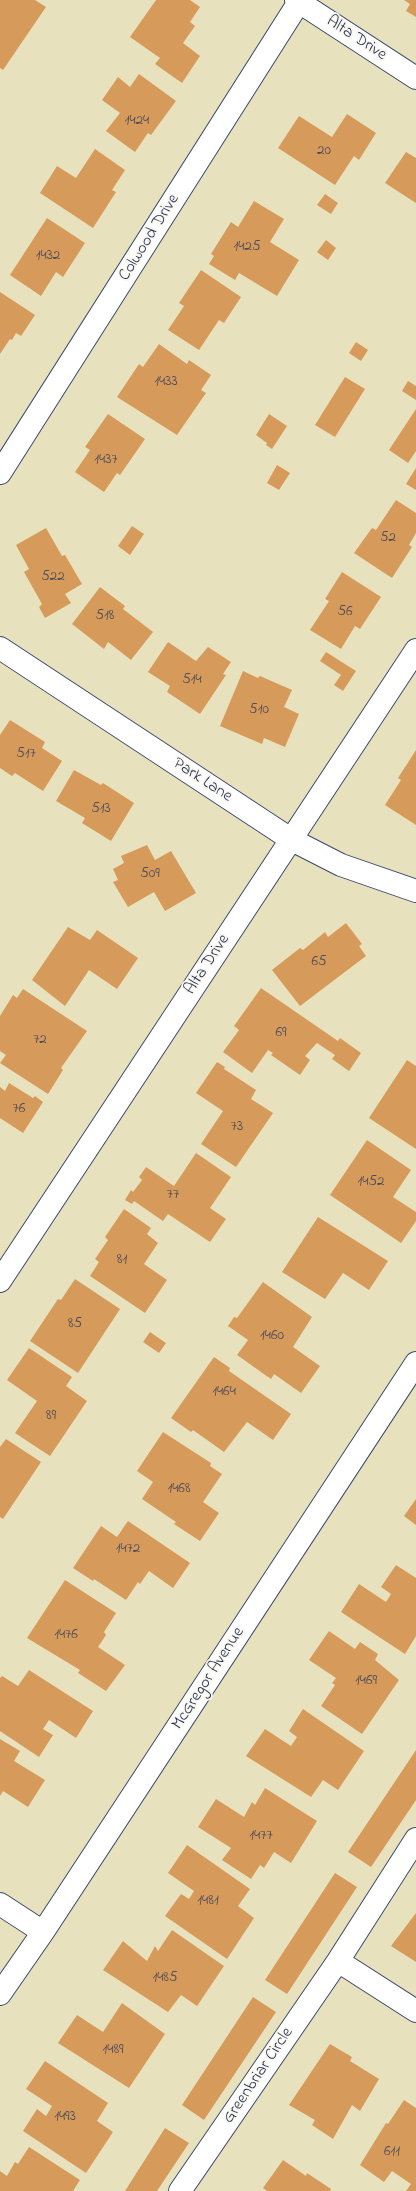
<!DOCTYPE html>
<style>
body{margin:0}
canvas{display:block;background:#e8e1be}
</style>
<canvas width="416" height="2191"></canvas>
<script>
const ctx = document.querySelector('canvas').getContext('2d');
ctx.lineJoin = 'round';
function fill(path, color) { ctx.fillStyle = color; ctx.fill(path, 'evenodd'); }
const poly = rows => new Path2D(rows.map(r => 'M' + r).join(''));
function stroke(path, color, width, dash) { ctx.strokeStyle = color; ctx.lineWidth = width; ctx.lineCap = dash ? 'butt' : 'round'; ctx.setLineDash(dash || []); ctx.stroke(path); }
function drawText(font, color, halo, rows, align = 'center') {
  ctx.font = font + ' "Indie Flower",sans-serif'; ctx.lineWidth = 3.5; ctx.setLineDash([]); ctx.textBaseline = 'middle'; ctx.strokeStyle = halo; ctx.fillStyle = color; for (const [text, x, y, turn = 0] of rows) {
    ctx.save(); ctx.translate(x, y); ctx.rotate((+turn || 0) * Math.PI / 180); ctx.textAlign = isNaN(turn) ? turn : align; if (halo) ctx.strokeText(text, 0, 0); ctx.fillText(text, 0, 0); ctx.restore();
  }
}
const building = poly([
 [0,0,35,0,46,7,3,70,0,68],
 [156,0,190,0,200,7,190,22,195,26,183,43,200,56,182,83,155,64,160,58,130,37],
 [404,0,416,0,416,17,406,11,410,4],
 [139,74,176,101,151,135,148,133,135,152,106,131,120,113,102,100,118,77,130,87],
 [347,114,376,133,359,160,354,156,335,185,278,148,299,116,332,137],
 [95,149,125,170,112,190,116,192,93,228,40,193,57,166,76,178],
 [406,152,416,158,416,203,385,183],
 [325,194,338,203,331,214,317,205],
 [254,201,284,219,270,242,299,260,277,296,239,273,235,280,209,264,214,256,211,254,231,222,238,227],
 [47,218,85,243,63,277,56,272,41,296,10,275],
 [326,240,336,248,328,260,317,252],
 [201,270,241,297,224,323,219,320,199,350,168,330,184,306,179,303],
 [0,292,35,315,21,336,16,333,12,340,10,339,0,354],
 [356,342,368,350,361,361,349,353],
 [159,344,187,364,189,360,211,375,201,390,206,393,177,435,117,397,139,364,143,367],
 [345,377,365,389,335,437,315,425],
 [408,381,416,386,416,400,402,391],
 [416,409,416,451,408,463,389,450],
 [108,414,145,439,120,475,117,473,104,492,75,472,90,450,85,447],
 [269,414,287,426,272,449,266,445,267,443,256,435],
 [277,465,290,473,279,490,267,483],
 [416,468,416,490,406,484],
 [396,500,416,513,416,533,409,545,412,547,392,578,354,553,372,528,376,530],
 [132,526,144,534,130,555,118,546],
 [46,528,62,556,65,555,82,584,65,594,71,603,45,618,39,607,42,604,24,572,29,569,16,545],
 [342,572,381,597,360,629,355,626,341,649,310,630,329,601,325,599],
 [100,587,125,606,123,609,153,632,131,660,108,642,104,649,72,624],
 [168,642,196,661,208,647,231,662,223,674,226,675,200,714,167,692,170,686,148,672],
 [326,652,356,671,343,691,334,685,341,675,320,661],
 [243,671,258,678,260,676,292,690,284,707,299,714,285,747,264,738,262,744,220,726],
 [10,720,45,742,42,748,62,761,43,791,15,773,12,776,0,768,0,735],
 [416,750,416,825,385,805,401,780,398,778],
 [74,770,101,785,103,783,134,803,111,841,82,823,85,818,56,801],
 [147,845,155,860,171,851,196,893,165,911,154,892,128,907,113,882,118,880,113,869,124,863,121,856],
 [346,923,362,944,359,946,366,956,300,1006,272,970,300,948,303,950,325,932,328,937],
 [68,927,90,940,97,930,138,958,117,989,89,970,65,1006,32,980],
 [261,988,338,1041,340,1038,361,1053,349,1071,332,1059,335,1055,317,1043,305,1056,310,1060,300,1075,271,1055,273,1053,268,1050,252,1073,223,1052,239,1030,234,1026],
 [23,989,87,1031,61,1068,63,1070,48,1094,0,1063,6,1055,0,1051,0,1016,13,995,17,998],
 [407,1060,416,1066,416,1149,369,1118],
 [217,1062,225,1067,224,1069,256,1090,251,1099,273,1113,236,1167,201,1144,223,1111,196,1093],
 [9,1083,33,1098,35,1096,43,1102,23,1133,0,1118,0,1087,5,1091],
 [367,1140,411,1170,393,1197,416,1212,416,1221,401,1243,330,1195],
 [196,1153,231,1177,210,1208,226,1219,210,1242,168,1214,163,1221,134,1201,132,1204,125,1200,131,1190,133,1192,142,1180,139,1177,146,1167,174,1186],
 [124,1209,151,1228,147,1234,158,1243,144,1264,167,1280,145,1313,90,1276,99,1262,95,1259,108,1240,105,1237],
 [318,1217,388,1261,369,1290,343,1273,325,1299,282,1272],
 [75,1279,120,1309,78,1373,30,1341,58,1299,61,1300],
 [263,1282,312,1317,293,1347,320,1366,301,1393,274,1374,271,1379,237,1355,248,1340,228,1326,234,1317,237,1318],
 [150,1332,166,1343,159,1353,143,1342],
 [29,1348,72,1377,66,1386,87,1401,50,1456,15,1433,37,1401,7,1380],
 [214,1357,230,1368,229,1371,291,1414,273,1440,247,1422,224,1452,193,1430,191,1432,171,1418],
 [163,1432,211,1463,210,1466,222,1474,203,1502,219,1513,200,1541,174,1524,176,1522,142,1499,153,1482,137,1471],
 [6,1439,41,1462,3,1519,0,1517,0,1447],
 [416,1499,416,1525,404,1516],
 [128,1521,190,1563,173,1588,149,1571,140,1584,138,1582,126,1600,94,1579,93,1581,73,1568,101,1526,117,1537],
 [396,1565,416,1578,416,1636,405,1654,341,1612,359,1584,386,1602,391,1594,381,1587],
 [65,1580,116,1613,104,1632,106,1635,98,1647,125,1665,106,1691,78,1673,80,1670,27,1638],
 [329,1631,355,1649,360,1642,378,1654,375,1660,399,1680,362,1734,321,1706,335,1685,332,1683,336,1678,309,1660],
 [29,1670,93,1711,76,1738,49,1720,43,1729,53,1735,39,1757,0,1731,0,1678,2,1676,18,1686],
 [303,1709,364,1751,338,1790,323,1780,311,1797,246,1756,265,1729,291,1746,297,1737,289,1731],
 [0,1739,20,1751,14,1761,45,1780,28,1807,3,1791,0,1796],
 [416,1750,416,1800,371,1867,348,1852],
 [265,1788,317,1821,291,1863,274,1852,264,1868,260,1865,251,1879,222,1860,231,1848,198,1827,216,1799,244,1817,252,1802,255,1805],
 [187,1845,250,1889,238,1906,254,1918,227,1959,165,1916,181,1894,189,1899,194,1891,168,1873],
 [335,1873,357,1887,287,1994,265,1980],
 [416,1913,416,1962,391,1946],
 [172,1930,224,1966,197,2006,181,1995,168,2012,103,1970,123,1941,147,1961,155,1946,158,1951],
 [253,1997,276,2012,204,2120,182,2105],
 [122,2003,165,2034,129,2088,58,2043,77,2015,103,2032],
 [330,2044,352,2057,350,2061,379,2079,360,2111,352,2105,333,2139,312,2125,315,2120,289,2105],
 [45,2061,108,2103,97,2121,113,2132,86,2173,23,2131,37,2109,46,2116,52,2106,26,2089],
 [404,2100,416,2108,416,2191,406,2191,411,2184,392,2171,384,2182,360,2165,386,2123,388,2124],
 [165,2128,189,2143,157,2191,125,2191],
 [29,2147,80,2180,73,2191,0,2191,0,2171,7,2176,15,2162,18,2164],
 [283,2160,306,2176,307,2173,331,2189,330,2191,267,2191,263,2188]
]);
const minor = poly([
 [296,0,416,78],
 [0,473,299,2],
 [0,648,292,840,341,865,416,891],
 [0,1281,416,650],
 [0,1904,43,1932],
 [338,1961,416,2011],
 [0,1994,43,1932,416,1363],
 [180,2191,338,1961,416,1839]
]);
const numberNames = [
 ["1424",137,122],
 ["20",324,152],
 ["1425",247,248],
 ["1432",48,257],
 ["1433",166,383],
 ["1437",106,461],
 ["52",388,539],
 ["522",53,578],
 ["56",345,613],
 ["518",105,617],
 ["514",192,681],
 ["510",259,711],
 ["517",26,755],
 ["513",101,810],
 ["509",150,875],
 ["65",319,963],
 ["69",281,1034],
 ["72",40,1041],
 ["76",19,1110],
 ["73",237,1128],
 ["1452",371,1183],
 ["77",173,1196],
 ["81",122,1261],
 ["85",75,1325],
 ["1460",272,1337],
 ["1464",224,1393],
 ["89",51,1417],
 ["1468",179,1490],
 ["1472",128,1550],
 ["1476",66,1636],
 ["1469",366,1682],
 ["1477",261,1837],
 ["1481",208,1902],
 ["1485",165,1979],
 ["1489",113,2051],
 ["1493",65,2118],
 ["611",392,2153]
];
const streetNames = [
 ["Alta Drive",356,39,33],
 ["Colwood Drive",150,238,-58],
 ["Park Lane",202,781,33],
 ["Alta Drive",208,965,-57],
 ["McGregor Avenue",209,1679,-57],
 ["Greenbriar Circle",259,2076,-56]
];
fill(building, '#d69b5a');
stroke(minor, '#3a4a6c', 24);
stroke(minor, '#fff', 22);
drawText('15px', '#4a4a5d', null, numberNames);
drawText('17px', '#1b2f5e', '#fbf7ec', streetNames);
</script>
